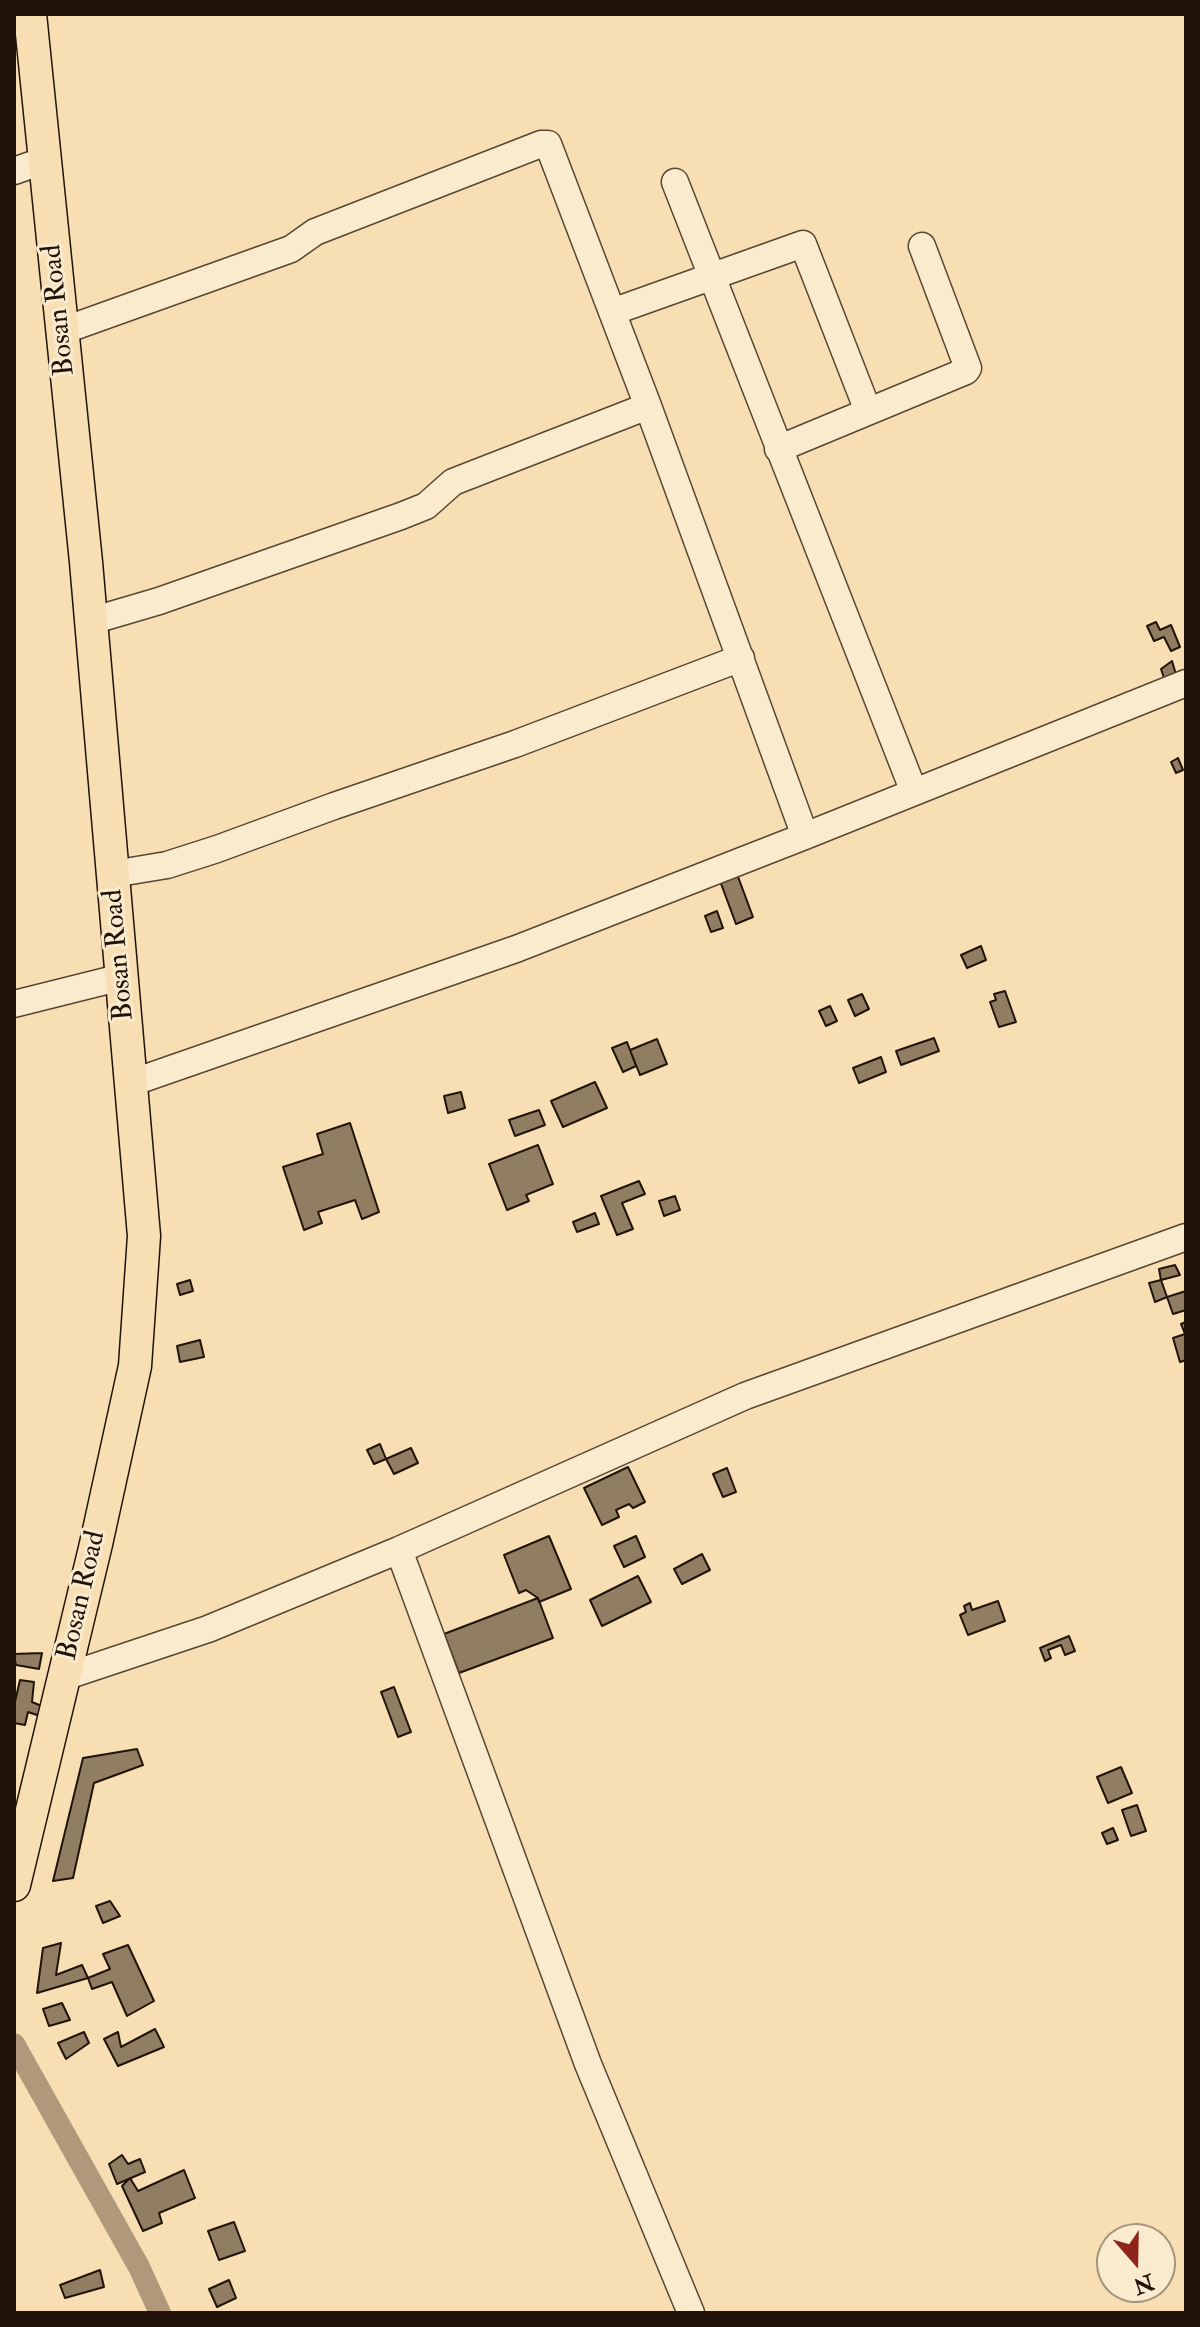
<!DOCTYPE html>
<style>
body{margin:0}
#map{position:relative;width:1200px;height:2327px;overflow:hidden;background:#f8deb3;font-family:"IM FELL Double Pica",serif}
canvas{display:block}
.frame{position:absolute;inset:0;border:16px solid #21130a;pointer-events:none}
.north{position:absolute;left:1096px;top:2223px;width:80px;height:80px;box-sizing:border-box;background:#faeace;border:2px solid #a39480;border-radius:50%;rotate:160deg;font-size:22px;font-weight:700;line-height:32px;text-align:center;color:#21130a}
.north::after{content:'';display:block;margin:auto;width:28px;height:36px;background:#8f2418;clip-path:polygon(50% 0,100% 100%,50% 72%,0 100%)}
</style>
<div id="map">
<canvas width="1200" height="2327"></canvas>
<div class="frame"></div>
<div class="north">N</div>
</div>
<script>
const ctx = document.querySelector('canvas').getContext('2d');
ctx.lineJoin = 'round';
const poly = rows => new Path2D(rows.map(r => 'M' + r).join(''));
function stroke(path, color, width, dash) { ctx.strokeStyle = color; ctx.lineWidth = width; ctx.lineCap = dash ? 'butt' : 'round'; ctx.setLineDash(dash || []); ctx.stroke(path); }
function fill(path, color) { ctx.fillStyle = color; ctx.fill(path, 'evenodd'); }
function drawText(font, color, halo, rows, align = 'center') {
  ctx.font = font + ' "IM FELL Double Pica",serif'; ctx.lineWidth = 6; ctx.setLineDash([]); ctx.textBaseline = 'middle'; ctx.strokeStyle = halo; ctx.fillStyle = color; for (const [text, x, y, turn = 0] of rows) {
    ctx.save(); ctx.translate(x, y); ctx.rotate((+turn || 0) * Math.PI / 180); ctx.textAlign = isNaN(turn) ? turn : align; if (halo) ctx.strokeText(text, 0, 0); ctx.fillText(text, 0, 0); ctx.restore();
  }
}
const canal = poly([
 [14,2044,139,2267,160,2313]
]);
const building = poly([
 [1156,622,1160,630,1171,625,1180,647,1171,651,1164,637,1154,641,1147,626,1156,622],
 [1172,661,1177,678,1165,681,1161,669,1172,661],
 [1178,758,1183,770,1176,773,1171,762,1178,758],
 [737,874,753,917,736,924,720,881,737,874],
 [717,911,723,928,711,932,705,916,717,911],
 [981,946,986,960,967,968,961,955,981,946],
 [1005,991,1016,1022,999,1027,990,1002,996,1000,994,994,1005,991],
 [862,994,869,1009,855,1016,848,1000,862,994],
 [830,1006,837,1021,826,1026,819,1011,830,1006],
 [934,1038,939,1051,901,1065,896,1051,934,1038],
 [657,1039,667,1064,640,1075,630,1050,657,1039],
 [627,1042,636,1066,623,1072,612,1048,627,1042],
 [881,1057,886,1072,859,1083,853,1068,881,1057],
 [595,1082,607,1108,563,1127,551,1101,595,1082],
 [461,1092,465,1108,448,1113,444,1096,461,1092],
 [539,1110,545,1125,515,1136,509,1120,539,1110],
 [350,1123,379,1212,362,1219,355,1200,318,1212,322,1223,304,1230,283,1167,323,1154,317,1134,350,1123],
 [538,1145,553,1184,526,1195,529,1201,507,1210,489,1164,538,1145],
 [639,1181,645,1194,622,1203,633,1229,617,1235,601,1196,639,1181],
 [675,1196,680,1210,664,1216,659,1201,675,1196],
 [595,1213,599,1224,577,1232,573,1222,595,1213],
 [1175,1265,1180,1275,1161,1280,1159,1269,1175,1265],
 [190,1280,193,1291,180,1295,177,1284,190,1280],
 [1161,1280,1167,1297,1155,1302,1149,1283,1161,1280],
 [1186,1291,1186,1310,1173,1314,1167,1297,1186,1291],
 [1186,1322,1186,1360,1180,1362,1173,1338,1185,1334,1181,1324,1186,1322],
 [200,1340,204,1357,180,1362,177,1346,200,1340],
 [380,1444,386,1459,374,1464,367,1450,380,1444],
 [411,1448,418,1463,394,1474,386,1459,411,1448],
 [628,1467,645,1502,633,1508,629,1504,616,1510,619,1517,602,1525,584,1488,628,1467],
 [727,1468,736,1492,723,1497,713,1474,727,1468],
 [549,1536,571,1589,539,1602,538,1598,526,1590,519,1593,504,1555,549,1536],
 [636,1536,645,1557,624,1567,614,1546,636,1536],
 [702,1554,710,1570,682,1584,674,1569,702,1554],
 [638,1576,651,1602,602,1626,590,1600,638,1576],
 [538,1598,553,1638,459,1673,444,1634,538,1598],
 [998,1601,1005,1621,968,1635,960,1615,966,1612,964,1606,970,1603,972,1610,998,1601],
 [1069,1636,1075,1651,1065,1655,1061,1645,1048,1650,1051,1658,1045,1661,1040,1648,1069,1636],
 [42,1653,39,1669,16,1665,14,1657,14,1654,42,1653],
 [20,1680,34,1682,32,1702,44,1707,40,1716,28,1712,25,1725,14,1723,14,1706,20,1680],
 [394,1687,411,1732,398,1737,381,1692,394,1687],
 [137,1749,143,1765,94,1783,73,1878,53,1881,83,1758,137,1749],
 [1121,1767,1132,1793,1108,1803,1097,1777,1121,1767],
 [1137,1805,1146,1831,1131,1836,1122,1810,1137,1805],
 [1113,1828,1118,1840,1107,1844,1102,1833,1113,1828],
 [110,1901,120,1916,103,1923,96,1906,110,1901],
 [61,1943,56,1975,82,1965,88,1978,37,1993,43,1948,61,1943],
 [128,1945,154,2001,127,2016,112,1982,92,1989,88,1978,110,1969,103,1954,128,1945],
 [62,2003,70,2020,49,2026,43,2009,62,2003],
 [155,2029,164,2047,118,2066,104,2039,118,2032,121,2047,155,2029],
 [84,2032,89,2043,66,2059,58,2043,84,2032],
 [122,2155,128,2164,140,2159,145,2172,117,2184,109,2164,122,2155],
 [184,2170,195,2198,159,2213,162,2223,143,2231,122,2186,130,2178,138,2191,184,2170],
 [234,2222,245,2251,219,2260,208,2231,234,2222],
 [100,2270,104,2287,65,2298,60,2285,100,2270],
 [229,2280,236,2298,217,2307,209,2289,229,2280]
]);
const minor = poly([
 [14,171,45,160],
 [675,182,914,792],
 [612,312,803,244,868,411],
 [62,331,291,249,315,232,541,144,548,144,648,406,805,836],
 [778,449,966,371,968,368,922,246],
 [91,621,159,601,401,516,426,506,453,482,648,406],
 [113,874,167,865,217,849,334,806,515,744,741,658],
 [14,1004,122,977],
 [131,1083,516,949,805,836,1186,683],
 [399,1550,588,2064,691,2313],
 [64,1677,208,1629,399,1550,745,1396,1186,1237]
]);
const major = poly([
 [14,1885,96,1544,135,1366,144,1236,86,562,30,14]
]);
const streetNames = [
 ["Bosan Road",60,310,-96],
 ["Bosan Road",120,955,-95],
 ["Bosan Road",83,1596,-77]
];
stroke(canal, '#af997a', 22);
fill(building, '#917d62');
stroke(building, '#21130a', 2);
stroke(minor, '#574634', 29);
stroke(major, '#21130a', 35);
stroke(minor, '#faeace', 26);
stroke(major, '#f8deb3', 32);
drawText('28px', '#21130a', '#faeace', streetNames);
</script>
